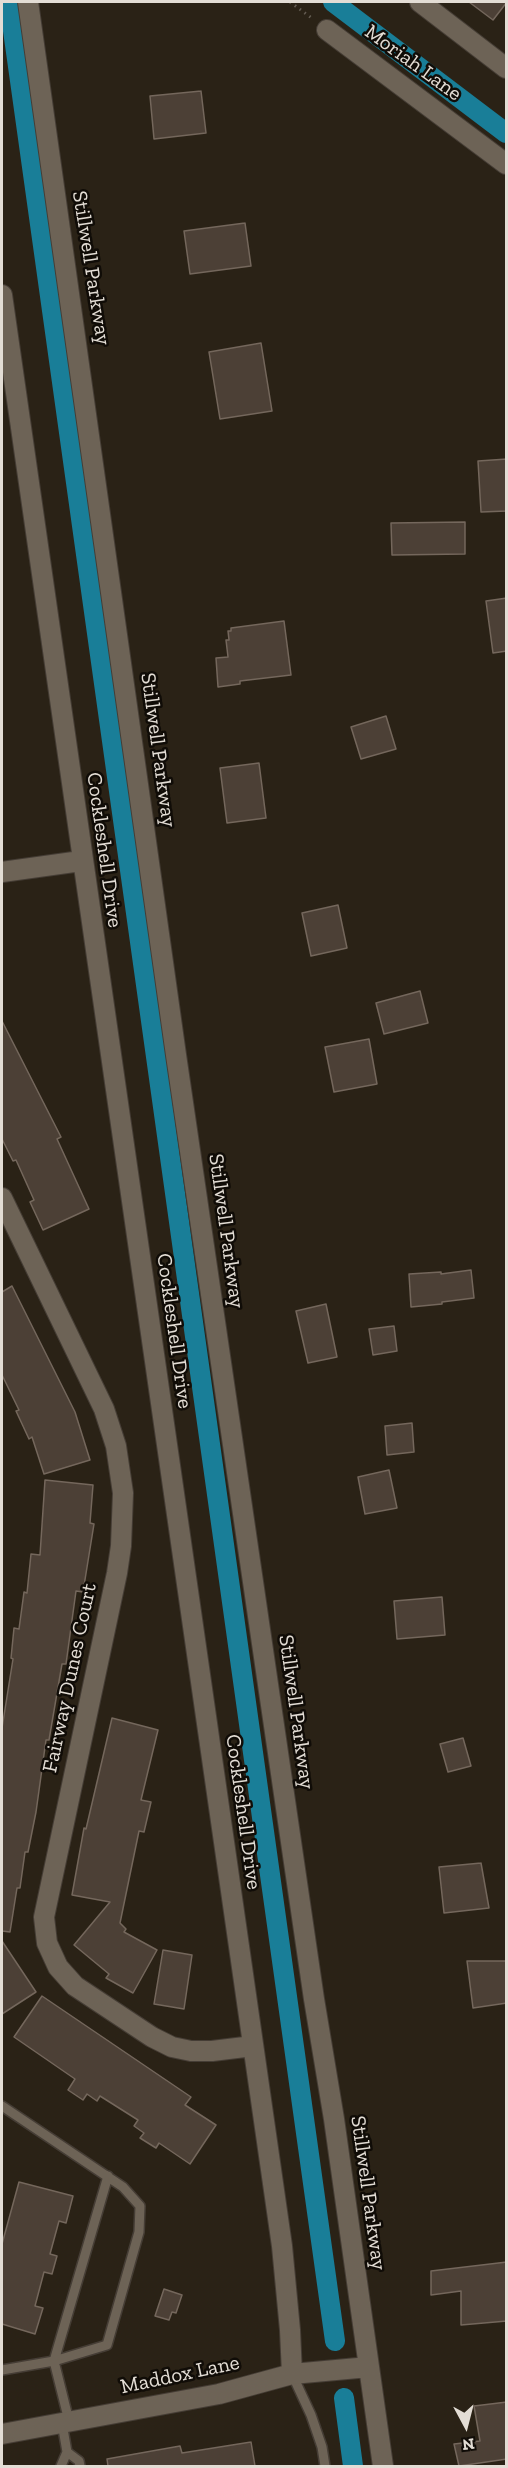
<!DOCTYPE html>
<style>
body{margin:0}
#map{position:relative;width:508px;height:2468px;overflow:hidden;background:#2a2216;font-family:"Zilla Slab",serif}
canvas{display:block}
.frame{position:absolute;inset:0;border:3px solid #e3ddd5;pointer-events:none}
.north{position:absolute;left:436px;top:2396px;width:60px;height:60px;-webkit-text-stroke:4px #100c07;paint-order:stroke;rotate:173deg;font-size:16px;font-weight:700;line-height:24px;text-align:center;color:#e3ddd5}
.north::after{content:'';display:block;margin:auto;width:21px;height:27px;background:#e3ddd5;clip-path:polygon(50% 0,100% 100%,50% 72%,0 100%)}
</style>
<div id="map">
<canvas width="508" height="2468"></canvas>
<div class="frame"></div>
<div class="north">N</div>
</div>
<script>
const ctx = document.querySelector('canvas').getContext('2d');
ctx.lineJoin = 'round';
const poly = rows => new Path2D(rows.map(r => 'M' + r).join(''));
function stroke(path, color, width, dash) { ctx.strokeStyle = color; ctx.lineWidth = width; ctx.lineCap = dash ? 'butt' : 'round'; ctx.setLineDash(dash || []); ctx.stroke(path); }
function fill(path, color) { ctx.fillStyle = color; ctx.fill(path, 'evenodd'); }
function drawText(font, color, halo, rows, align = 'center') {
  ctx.font = font + ' "Zilla Slab",serif'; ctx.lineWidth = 5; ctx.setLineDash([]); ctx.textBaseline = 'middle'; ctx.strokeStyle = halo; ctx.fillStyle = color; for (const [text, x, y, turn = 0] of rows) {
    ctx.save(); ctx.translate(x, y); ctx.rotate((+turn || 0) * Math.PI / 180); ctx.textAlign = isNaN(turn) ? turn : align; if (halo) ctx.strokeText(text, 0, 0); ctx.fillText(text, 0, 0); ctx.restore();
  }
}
const canal = poly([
 [9,2,335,2341],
 [333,2,506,133],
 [344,2398,353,2466]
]);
const building = poly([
 [469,2,507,2,493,20,469,2],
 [201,91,206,133,154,139,150,96,201,91],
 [245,223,251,266,190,274,184,231,245,223],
 [261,343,272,411,220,419,209,352,261,343],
 [507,459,507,511,481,512,478,461,507,459],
 [465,522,465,554,392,555,391,523,465,522],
 [507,598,507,651,493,653,486,601,507,598],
 [284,621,291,675,240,681,240,684,218,687,216,658,228,657,226,640,229,640,228,631,231,631,231,628,284,621],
 [386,716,396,749,361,759,351,727,386,716],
 [259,763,266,818,227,823,220,768,259,763],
 [338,905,347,948,311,956,302,913,338,905],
 [420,991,428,1023,384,1034,376,1003,420,991],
 [2,1021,61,1137,57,1139,89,1209,43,1230,30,1202,34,1200,16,1160,13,1161,2,1139,2,1021],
 [369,1039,377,1084,334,1092,325,1047,369,1039],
 [471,1270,474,1298,442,1302,442,1304,411,1307,409,1274,441,1272,441,1274,471,1270],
 [12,1286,75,1412,90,1460,44,1474,32,1437,29,1439,16,1411,19,1410,2,1375,2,1292,12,1286],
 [326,1304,337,1357,308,1363,296,1311,326,1304],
 [394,1326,397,1351,373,1355,369,1329,394,1326],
 [412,1423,414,1452,387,1455,385,1426,412,1423],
 [389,1470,397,1508,365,1514,358,1477,389,1470],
 [45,1480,93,1485,90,1523,94,1524,83,1592,76,1591,66,1664,62,1664,49,1740,46,1740,36,1812,28,1852,25,1852,20,1888,17,1888,10,1932,2,1931,2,1728,13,1659,11,1658,14,1628,19,1629,24,1592,27,1593,31,1554,40,1555,45,1480],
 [442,1597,445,1635,397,1639,394,1601,442,1597],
 [112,1718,158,1730,141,1800,151,1802,144,1832,139,1831,120,1923,126,1929,124,1932,157,1950,133,1993,106,1978,109,1974,74,1945,110,1902,72,1895,84,1828,86,1829,112,1718],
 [463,1738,471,1766,448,1772,440,1744,463,1738],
 [481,1863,489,1908,444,1913,439,1867,481,1863],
 [2,1941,36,1992,2,2014,2,1941],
 [163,1950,192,1955,184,2009,154,2004,163,1950],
 [467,1961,507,1961,507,2003,473,2008,467,1961],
 [42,1996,191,2097,185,2105,216,2125,190,2164,159,2143,156,2148,140,2138,144,2133,134,2126,138,2120,100,2096,97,2101,87,2094,83,2100,68,2090,75,2079,14,2037,42,1996],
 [19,2182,73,2196,66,2223,59,2221,50,2254,57,2256,52,2274,44,2272,35,2306,43,2308,35,2334,2,2324,2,2244,19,2182],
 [507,2262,507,2321,461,2325,461,2291,431,2295,431,2271,507,2262],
 [164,2289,182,2295,176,2313,172,2312,169,2320,155,2316,164,2289],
 [507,2402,507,2459,459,2466,454,2444,480,2441,474,2406,507,2402],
 [251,2442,255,2466,108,2466,107,2459,180,2446,182,2453,251,2442]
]);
const path = poly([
 [290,2,313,19]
]);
const service = poly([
 [2,2106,123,2187,140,2206,139,2232,107,2345,54,2361],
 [54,2361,108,2176],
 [2,2370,54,2361,69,2421],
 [292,2374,311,2415,322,2447,325,2466],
 [67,2452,79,2461,80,2466],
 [61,2466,67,2452,62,2423]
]);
const minor = poly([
 [28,2,176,1055,314,1999,334,2119,383,2466],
 [420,2,506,68],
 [327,30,506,164],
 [2,295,282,2246,290,2330,292,2374],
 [2,872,81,861],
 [2,1198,104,1409,116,1446,123,1493,121,1546,117,1573,44,1917,47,1943,58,1967,75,1986,152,2037,172,2047,191,2051,212,2051,253,2046],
 [2,2434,219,2394,292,2374,369,2367]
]);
const streetNames = [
 ["Moriah Lane",413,63,36],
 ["Stillwell Parkway",91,268,81],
 ["Stillwell Parkway",158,750,82],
 ["Cockleshell Drive",104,850,82],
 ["Stillwell Parkway",226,1231,82],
 ["Cockleshell Drive",174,1331,82],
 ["Fairway Dunes Court",70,1678,-78],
 ["Stillwell Parkway",296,1712,82],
 ["Cockleshell Drive",243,1812,82],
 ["Stillwell Parkway",368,2193,82],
 ["Maddox Lane",180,2375,-12]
];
stroke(canal, '#197e98', 20);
fill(building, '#4c4036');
stroke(building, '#74675c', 1.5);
stroke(service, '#453d35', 12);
stroke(minor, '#453d35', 22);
stroke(path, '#645c52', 3, [1.5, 4.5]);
stroke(service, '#6d6356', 9);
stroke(minor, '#6d6356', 20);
drawText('21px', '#e3ddd5', '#100c07', streetNames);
</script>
